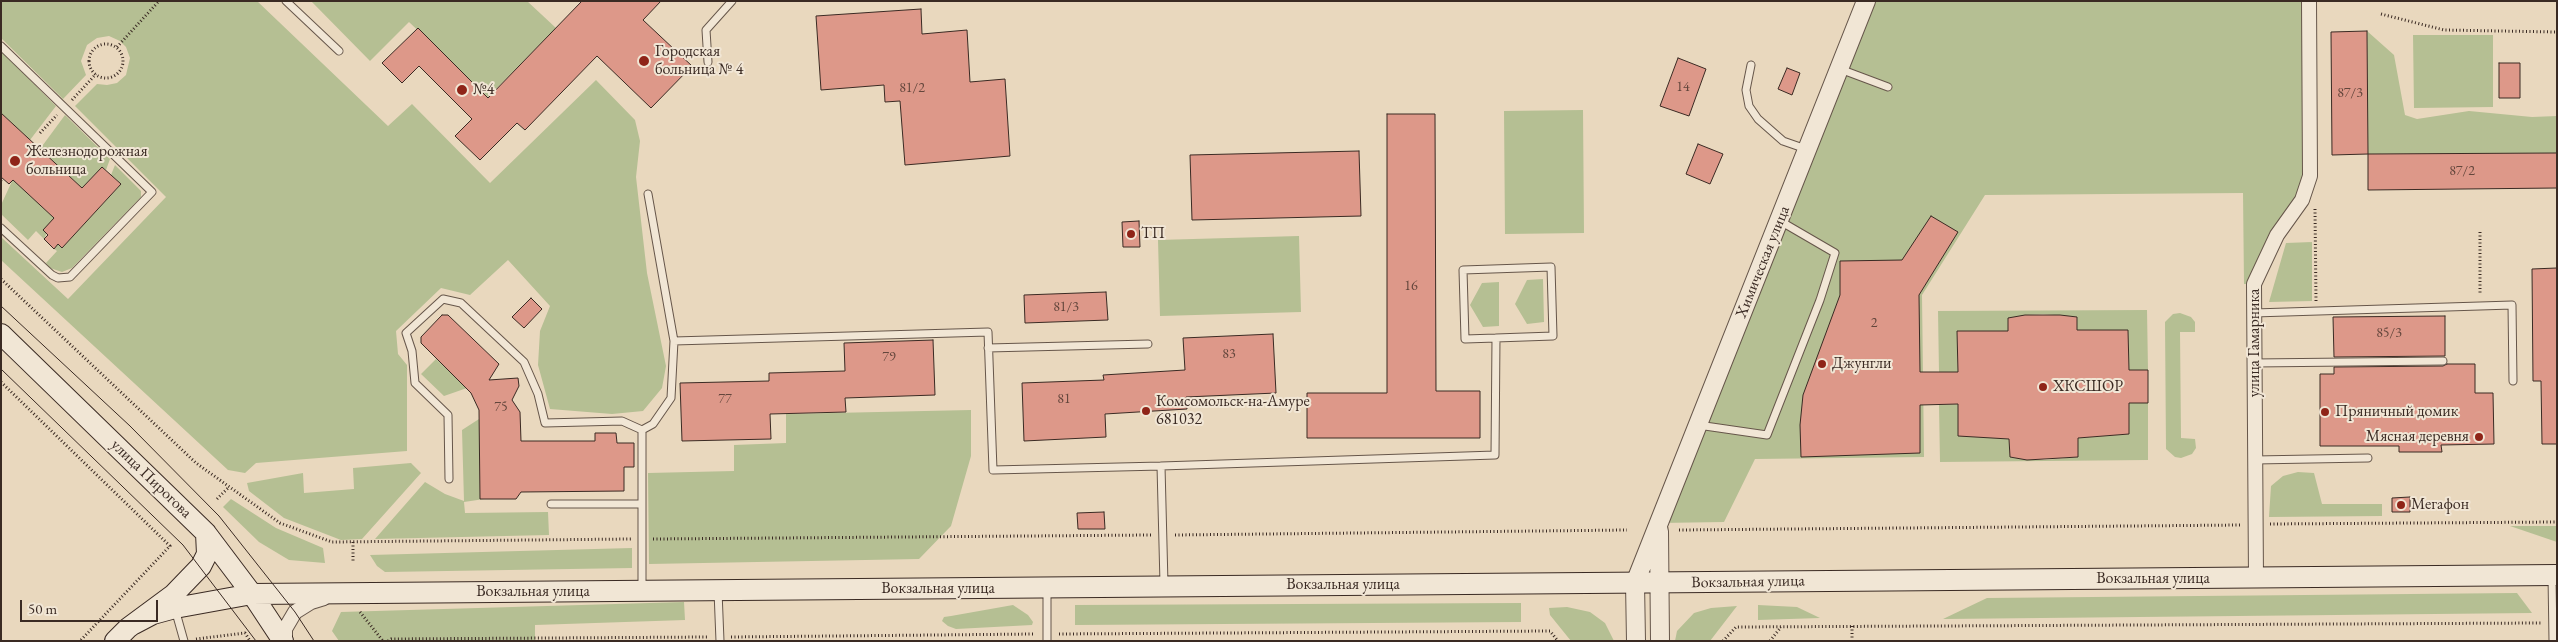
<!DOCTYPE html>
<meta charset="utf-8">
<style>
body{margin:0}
#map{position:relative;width:2558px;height:642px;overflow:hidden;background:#e9d8be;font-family:"EB Garamond",serif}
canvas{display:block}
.frame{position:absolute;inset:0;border:2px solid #3a2a23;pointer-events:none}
.scale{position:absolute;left:20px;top:600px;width:138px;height:22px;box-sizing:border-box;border:2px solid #3a2a23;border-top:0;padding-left:6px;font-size:15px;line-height:18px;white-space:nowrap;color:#3a2a23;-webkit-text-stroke:4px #f1e6d5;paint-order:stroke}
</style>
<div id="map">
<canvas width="2558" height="642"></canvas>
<div class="frame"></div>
<div class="scale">50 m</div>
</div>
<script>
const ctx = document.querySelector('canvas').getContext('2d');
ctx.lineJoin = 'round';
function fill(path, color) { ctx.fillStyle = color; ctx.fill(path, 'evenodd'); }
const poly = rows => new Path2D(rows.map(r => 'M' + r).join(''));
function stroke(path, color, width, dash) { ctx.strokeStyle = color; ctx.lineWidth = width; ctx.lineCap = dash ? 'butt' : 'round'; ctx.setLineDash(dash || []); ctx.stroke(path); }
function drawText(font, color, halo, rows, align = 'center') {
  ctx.font = font + ' "EB Garamond",serif'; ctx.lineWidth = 4; ctx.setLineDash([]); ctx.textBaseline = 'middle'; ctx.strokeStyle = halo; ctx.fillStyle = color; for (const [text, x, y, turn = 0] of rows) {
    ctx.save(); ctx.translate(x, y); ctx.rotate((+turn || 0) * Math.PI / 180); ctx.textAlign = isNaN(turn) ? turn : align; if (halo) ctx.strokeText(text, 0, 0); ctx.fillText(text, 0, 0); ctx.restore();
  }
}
const green = poly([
 [1,1,257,1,388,126,412,104,490,183,596,80,635,120,640,141,636,177,647,273,666,366,662,388,643,411,612,414,550,409,538,365,540,331,550,306,508,260,470,295,441,288,396,331,398,354,407,365,407,451,256,463,245,473,228,470,1,260,1,237,68,299,166,197,75,106,97,84,107,85,117,83,126,75,130,58,126,47,120,41,109,36,97,38,87,45,81,61,86,75,63,99,1,38],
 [311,1,527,1,556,28,488,97,409,22,370,61],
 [1866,1,2309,1,2310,176,2254,284,2244,284,2243,193,1985,195,1922,295,1924,457,1755,459,1724,522,1659,523],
 [2367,31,2394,55,2405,115,2417,119,2469,111,2532,117,2557,116,2557,153,2368,154],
 [2413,35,2493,35,2493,107,2414,108],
 [1,51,56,106,30,140,1,113],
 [1583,110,1584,233,1505,234,1504,111],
 [65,115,110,159,106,170,102,167,82,188,40,149],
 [115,165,141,191,141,197,72,268,62,272,50,268,46,263,57,251,54,249,58,244,62,248,121,184,111,175],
 [13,179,54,218,44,239,36,231,28,240,1,214,1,205],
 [1299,236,1301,312,1160,316,1158,240],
 [2312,242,2312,301,2269,302,2286,243],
 [1543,279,1544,322,1527,324,1515,304,1527,280],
 [1499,282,1499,326,1483,327,1470,305,1482,283],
 [2147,310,2148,370,2129,370,2128,330,2077,330,2077,317,2043,314,2025,315,2008,331,1957,331,1958,372,1939,372,1938,311],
 [2180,313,2191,317,2195,322,2195,332,2180,332,2181,438,2195,439,2196,448,2192,454,2181,458,2175,457,2166,449,2165,322,2173,314],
 [436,359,467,388,444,396,421,374],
 [2129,403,2148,403,2148,460,1940,462,1939,405,1958,404,2009,439,2010,457,2044,460,2078,457,2078,438,2129,434],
 [971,410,971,456,951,526,919,559,649,564,648,473,734,471,734,445,786,443,786,414],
 [479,419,480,495,484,499,464,502,465,513,548,512,549,535,375,539,425,482,445,494,464,501,462,430],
 [411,463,421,473,362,539,341,540,284,518,249,491,247,483,303,473,304,493,354,489,353,468],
 [2298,472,2314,473,2322,504,2382,504,2382,516,2269,517,2271,486,2283,476],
 [231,499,276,528,323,548,325,563,289,560,259,542,223,507],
 [2510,526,2557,526,2557,542],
 [632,548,632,568,385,572,377,566,370,555],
 [2517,593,2532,613,1943,619,1987,598],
 [684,602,685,620,535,625,535,641,339,641,332,631,341,612],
 [1521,603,1521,622,1075,625,1075,605],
 [1013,605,1028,615,1033,622,1032,625,956,629,948,626,942,621,944,617,951,616],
 [1758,605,1797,607,1820,618,1758,620],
 [1737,606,1710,641,1675,641,1677,631,1694,613,1711,608],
 [1567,607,1590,612,1605,623,1614,641,1571,641,1550,615,1549,608]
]);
const building = poly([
 [582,1,661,1,643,20,692,66,651,108,597,56,525,130,517,123,480,160,455,136,472,119,419,66,402,83,382,63,418,28,488,98,582,1],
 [921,9,922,34,967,30,970,82,1005,79,1010,156,905,165,900,101,885,102,884,85,821,90,816,16,921,9],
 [2367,31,2368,154,2332,155,2331,32,2367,31],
 [1678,58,1706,69,1689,116,1660,106,1678,58],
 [2499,63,2520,63,2520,98,2499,98,2499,63],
 [1787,68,1800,73,1792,95,1778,89,1787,68],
 [1,113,82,188,102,167,121,184,62,248,58,244,54,249,44,239,48,235,43,230,54,218,13,180,9,184,1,177,1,113],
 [1387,114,1435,114,1436,391,1480,391,1480,438,1307,438,1307,393,1387,393,1387,114],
 [1698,144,1723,154,1710,184,1686,174,1698,144],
 [1359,151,1361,216,1192,220,1190,155,1359,151],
 [2557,153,2557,188,2368,190,2368,154,2557,153],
 [1931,216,1958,232,1919,295,1920,372,1958,372,1957,331,2008,331,2008,318,2025,315,2060,315,2077,317,2077,330,2128,330,2129,370,2148,370,2148,403,2129,403,2129,434,2078,438,2078,457,2027,460,2010,457,2009,439,1958,436,1958,404,1920,405,1920,453,1801,457,1800,425,1803,395,1840,295,1840,261,1902,260,1931,216],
 [1139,221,1140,247,1123,247,1122,222,1139,221],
 [2557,268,2557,444,2542,444,2541,381,2533,381,2532,269,2557,268],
 [1106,292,1108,320,1025,323,1024,295,1106,292],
 [531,298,542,309,524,328,512,317,531,298],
 [442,315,448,315,499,364,489,380,518,378,519,386,512,400,520,412,521,441,595,441,595,433,616,433,617,443,634,443,634,467,624,467,624,491,521,492,516,499,480,499,479,410,471,393,421,343,421,337,442,315],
 [2445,316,2445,356,2334,357,2333,317,2445,316],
 [1273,334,1276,393,1186,397,1187,409,1105,414,1106,437,1024,441,1022,383,1104,380,1103,375,1185,370,1183,338,1273,334],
 [933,340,935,395,845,398,846,412,770,414,771,439,682,441,680,383,769,381,769,373,845,371,844,343,933,340],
 [2447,364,2475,364,2475,393,2493,393,2494,444,2441,445,2442,452,2399,452,2399,446,2320,446,2320,374,2334,374,2334,367,2443,366,2447,364],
 [2410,497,2410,512,2392,512,2392,498,2410,497],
 [1104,512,1105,529,1078,529,1077,513,1104,512]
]);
const path = poly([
 [2381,14,2444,30,2557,32],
 '89 61a17 17 0 1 1 34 0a17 17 0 1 1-34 0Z',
 [117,47,159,1],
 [72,100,96,74],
 [40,133,57,115],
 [1,180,3,179],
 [2315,209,2316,301],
 [2480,232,2480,295],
 [1,279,196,463,280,523,332,542,631,539],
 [1,382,170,546,80,641],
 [217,499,229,487],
 [2270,524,2557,522],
 [1679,530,2241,525],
 [1175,535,1627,530],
 [653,539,1151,535],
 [353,542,353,563],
 [360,612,383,641],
 [1852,626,1852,641],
 [1059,634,1550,631,1558,641],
 [731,637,1035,634],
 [196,639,245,633,250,641],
 [388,641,391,639,707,637],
 [1723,641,1736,627,2541,623],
 [1770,641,1781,627]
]);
const service = poly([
 [286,1,339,51],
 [1,46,152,192,70,277,58,278,52,275,1,228],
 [708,62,706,30,732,1],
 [1751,65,1746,90,1749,106,1758,119,1783,141,1806,149],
 [1840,69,1888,87],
 [2254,313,2512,305,2513,381],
 [674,341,988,332,993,470,1161,466],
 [988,348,1148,344],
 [2254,363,2443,361],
 [1698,425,1767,435,1820,300,1835,253,1780,221],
 [642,430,653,424,671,398,674,341,648,194],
 [2255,460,2368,458],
 [449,479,448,415,415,383,412,351,406,333,443,299,461,303,524,362,538,394,545,423,622,421,642,430,642,590],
 [551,504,642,504],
 [2552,576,2553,641],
 [1164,584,1161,466,1495,455,1496,338,1465,339,1463,270,1551,267,1553,336,1496,338],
 [718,591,720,641],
 [175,609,184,641],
 [1047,641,1047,589]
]);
const minor = poly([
 [2256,578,2254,284,2277,235,2302,200,2310,176,2309,1],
 [285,641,285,629,295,612,311,602,324,598]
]);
const tertiary = poly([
 [1659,531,1660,641],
 [1636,641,1635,583,1866,1]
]);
const secondary = poly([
 [1,334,206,533,252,594,283,641],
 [134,624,153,614,175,608,252,594,2557,575],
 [115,641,128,628,174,594,201,566,207,554,206,533]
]);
const tram = poly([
 [1,306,130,426,219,516,295,612,314,641],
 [1,369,183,545,256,641]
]);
const markers = [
 [644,61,6,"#8f2418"],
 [462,90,6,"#8f2418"],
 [15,161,6,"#8f2418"],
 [1131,234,5,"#8f2418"],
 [1822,364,5,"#8f2418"],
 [2043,387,5,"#8f2418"],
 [1146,411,5,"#8f2418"],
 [2325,412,5,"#8f2418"],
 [2479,437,5,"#8f2418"],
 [2401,505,5,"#8f2418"]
];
const numberNames = [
 ["14",1683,87],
 ["81/2",912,88],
 ["87/3",2350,93],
 ["87/2",2462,171],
 ["16",1411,286],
 ["81/3",1066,307],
 ["2",1874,323],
 ["85/3",2389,333],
 ["83",1229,354],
 ["79",889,357],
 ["77",725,399],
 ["81",1064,399],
 ["75",501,407]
];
const poiNames = [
 ["Городская",655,52],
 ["больница № 4",655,70],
 ["№4",473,90],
 ["Железнодорожная",26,152],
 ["больница",26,170],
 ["ТП",1141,234],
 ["Джунгли",1832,364],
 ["ХКСШОР",2053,387],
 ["Комсомольск-на-Амуре",1156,402],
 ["681032",1156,420],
 ["Пряничный домик",2335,412],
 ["Мясная деревня",2469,437,"right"],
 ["Мегафон",2411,505]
];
const streetNames = [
 ["Химическая улица",1763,262,-68],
 ["улица Гамарника",2255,343,-90],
 ["улица Пирогова",151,479,44],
 ["Вокзальная улица",2153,579],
 ["Вокзальная улица",1748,582,-1],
 ["Вокзальная улица",1343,585],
 ["Вокзальная улица",938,589],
 ["Вокзальная улица",533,592]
];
fill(green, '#b5bf93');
fill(building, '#dd9889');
stroke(building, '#3a2a23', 1);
stroke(service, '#66564a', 9);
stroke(minor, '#66564a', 16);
stroke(tertiary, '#66564a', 20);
stroke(secondary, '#3a2a23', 22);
stroke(path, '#3a2a23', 3, [1, 2.5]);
stroke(service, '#f1e6d5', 7);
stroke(minor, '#f1e6d5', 14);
stroke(tertiary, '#f1e6d5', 18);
stroke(secondary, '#f1e6d5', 20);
stroke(tram, '#3a2a23', 1);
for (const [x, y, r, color] of markers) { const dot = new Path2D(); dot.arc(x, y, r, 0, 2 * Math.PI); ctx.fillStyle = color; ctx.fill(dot); stroke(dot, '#f1e6d5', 2); }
drawText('14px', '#63463c', null, numberNames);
drawText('16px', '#3a2a23', '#f1e6d5', poiNames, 'left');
drawText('16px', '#3a2a23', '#f1e6d5', streetNames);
</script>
